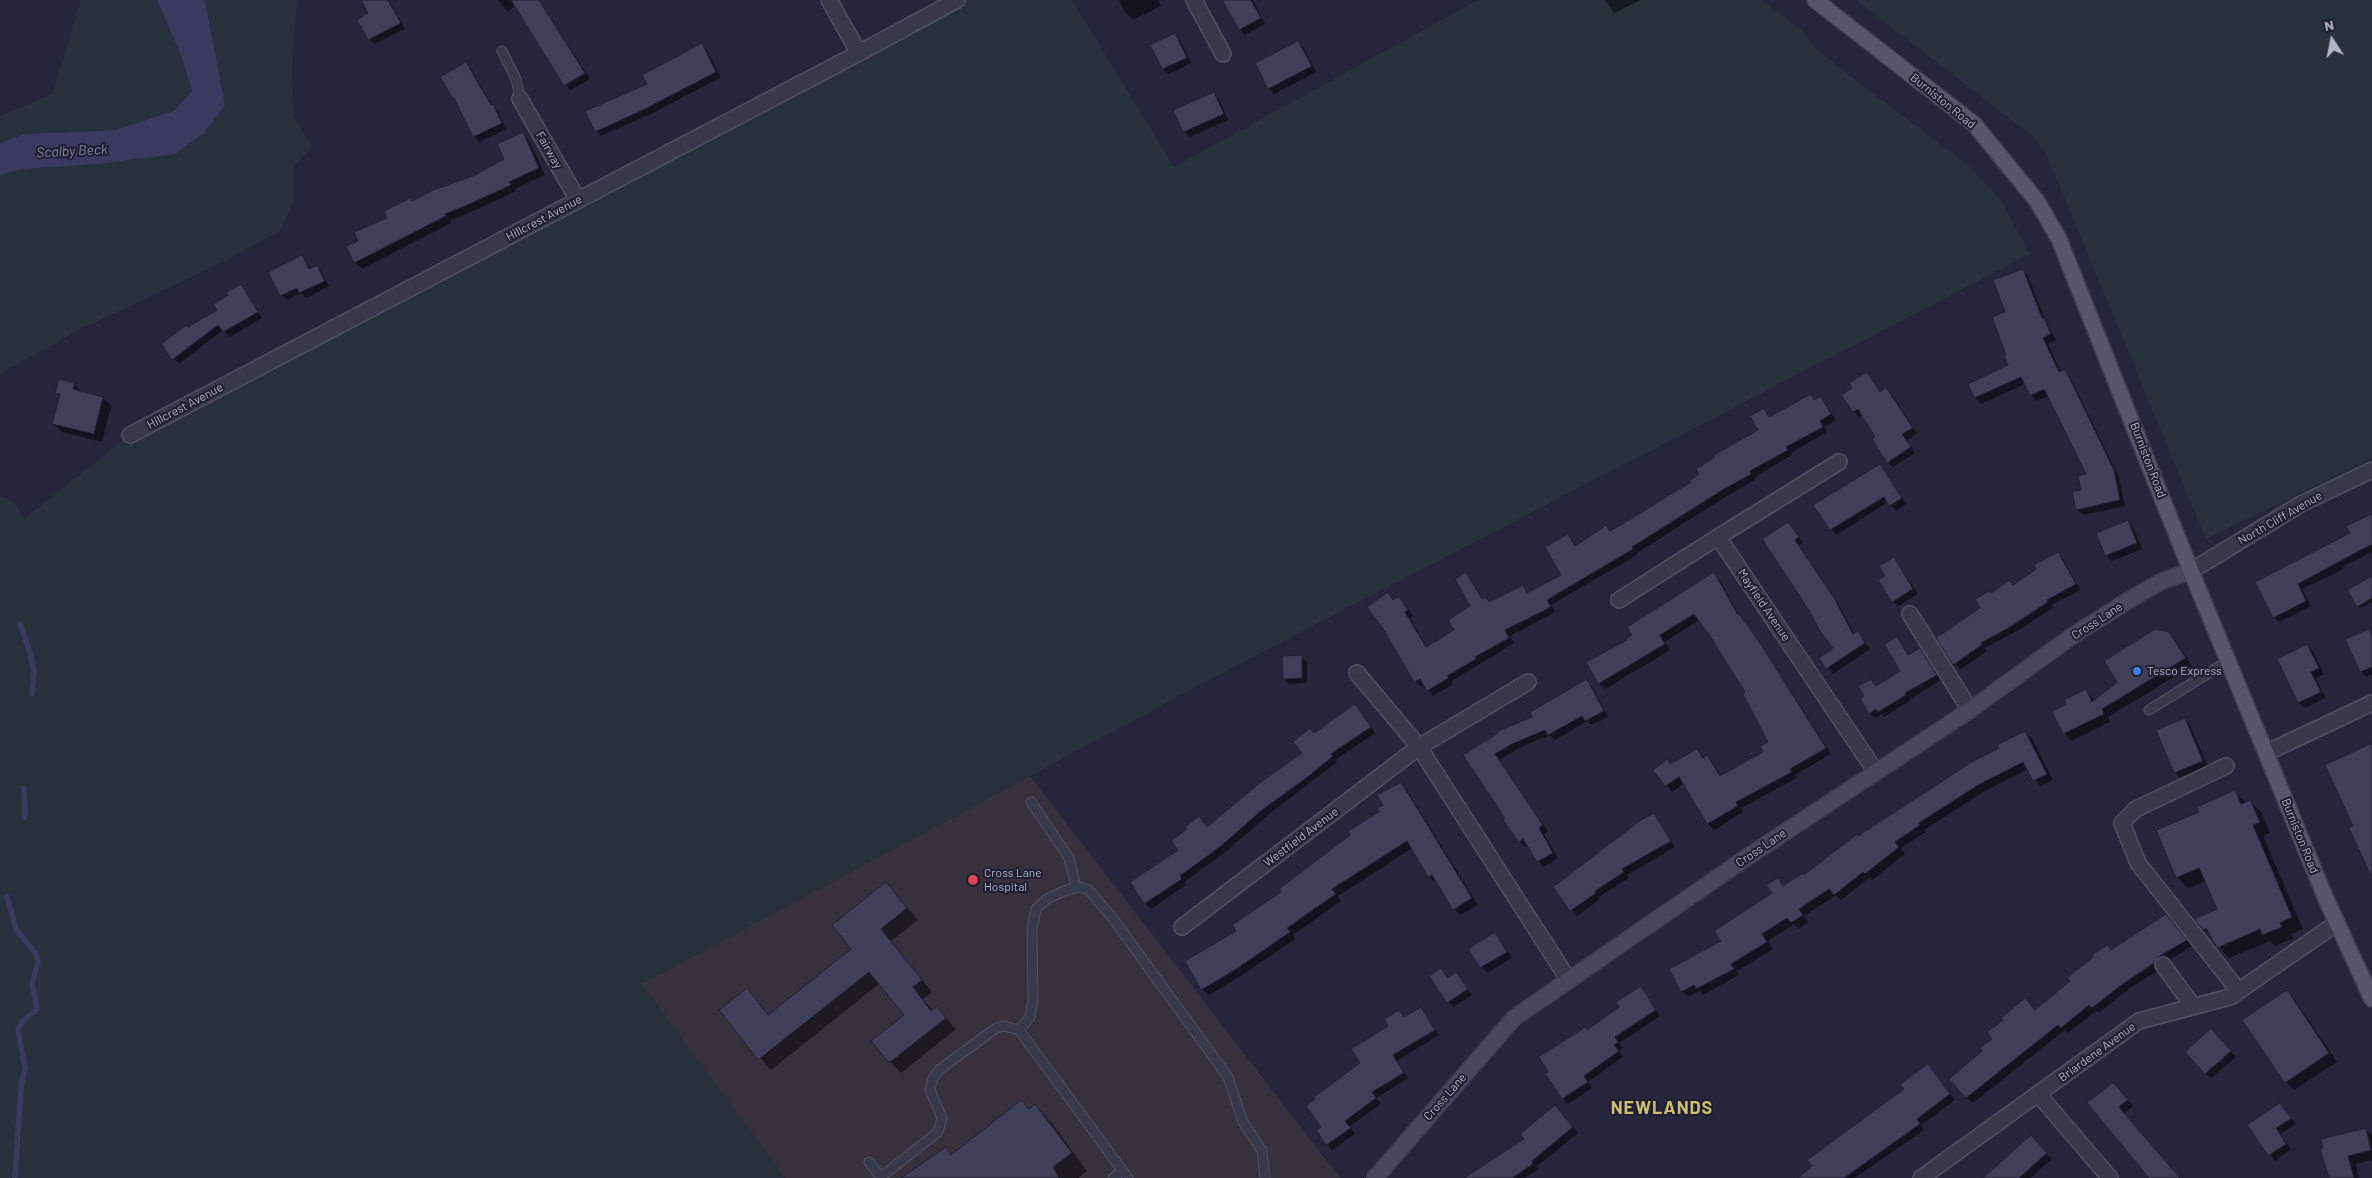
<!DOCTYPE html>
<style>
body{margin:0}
#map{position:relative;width:2372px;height:1178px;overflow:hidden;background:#25253b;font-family:Barlow,sans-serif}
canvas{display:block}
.north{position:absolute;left:2307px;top:15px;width:50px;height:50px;-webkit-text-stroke:4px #1e1e31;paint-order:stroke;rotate:349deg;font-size:14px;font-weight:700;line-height:20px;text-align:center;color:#b5b4c7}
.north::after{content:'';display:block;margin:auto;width:18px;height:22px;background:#b5b4c7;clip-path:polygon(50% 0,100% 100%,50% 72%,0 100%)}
</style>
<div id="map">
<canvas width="2372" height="1178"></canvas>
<div class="north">N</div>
</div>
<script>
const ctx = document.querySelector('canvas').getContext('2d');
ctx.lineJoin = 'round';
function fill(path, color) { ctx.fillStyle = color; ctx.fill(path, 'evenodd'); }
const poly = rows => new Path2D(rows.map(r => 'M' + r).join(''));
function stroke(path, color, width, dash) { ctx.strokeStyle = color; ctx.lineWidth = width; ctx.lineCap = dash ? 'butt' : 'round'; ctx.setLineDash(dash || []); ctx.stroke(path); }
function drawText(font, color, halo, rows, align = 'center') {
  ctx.font = font + ' Barlow,sans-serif'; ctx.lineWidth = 4; ctx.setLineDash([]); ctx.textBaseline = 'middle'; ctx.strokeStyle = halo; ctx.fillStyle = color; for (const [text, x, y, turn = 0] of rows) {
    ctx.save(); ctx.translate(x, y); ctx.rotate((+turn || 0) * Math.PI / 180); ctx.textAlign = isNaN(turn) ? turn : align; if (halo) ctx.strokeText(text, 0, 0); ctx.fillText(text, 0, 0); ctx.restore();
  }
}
const medical = poly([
 [1030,776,1340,1178,785,1178,641,984]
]);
const green = poly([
 [81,0,157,0,180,53,192,91,174,111,115,130,25,134,0,143,0,116,52,94],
 [205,0,297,0,292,72,294,117,312,147,294,166,294,201,281,230,229,259,79,330,0,374,0,175,22,169,98,164,225,105],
 [957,0,1072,0,1174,167,1478,0,1761,0,1805,33,1814,48,1970,167,2000,199,2030,254,1226,671,642,984,785,1178,0,1178,0,495,15,503,24,519,130,435],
 [1856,0,2372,0,2372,458,2206,539,2046,153,2031,135]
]);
const water = poly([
 [157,0,205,0,225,105,204,133,175,154,98,164,22,169,0,175,0,143,25,134,115,130,174,111,192,91,180,53]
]);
const shadow = poly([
 [363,0,389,0,405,29,374,44,369,39,370,14],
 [497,0,539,0,590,79,570,90,515,5,508,12],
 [1119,0,1158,0,1161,6,1133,20,1124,11],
 [1224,0,1253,0,1265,24,1245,35,1240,29],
 [1605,0,1641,0,1614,13],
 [1175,35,1180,40,1191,63,1169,74,1163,69,1152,45],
 [1298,42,1304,48,1316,72,1274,94,1269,88],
 [701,44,707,50,721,77,651,114,601,136,596,131,649,84],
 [466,64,471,69,492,105,498,111,506,129,479,142,474,136,454,98],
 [1214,94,1219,99,1228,120,1190,137,1184,131],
 [523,134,529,140,545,175,515,189,516,191,478,209,450,220,451,223,362,269,355,262,360,241,388,218,412,202,473,177,505,160],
 [302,257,311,269,317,266,322,272,329,286,306,298,301,293,287,300,282,295],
 [2022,270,2028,276,2046,322,2056,340,2048,344,2061,372,2064,371,2070,377,2119,477,2125,506,2083,515,2077,509,2088,475,2048,396,2037,401,2031,395,2025,384,1981,404,1975,398,1969,384,2010,366,2006,313],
 [240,285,262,318,230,337,223,330,179,364,162,345,218,311],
 [1867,374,1881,392,1886,389,1892,394,1917,433,1907,440,1915,453,1893,467,1888,462,1877,437,1863,414,1859,417,1853,411,1854,388],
 [74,384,83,393,103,398,111,406,102,442,62,432,54,423,60,397,57,393],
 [1810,395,1816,401,1821,398,1836,420,1824,427,1827,432,1791,453,1792,455,1755,477,1756,479,1730,494,1637,553,1637,555,1551,605,1555,612,1510,636,1514,643,1452,681,1453,684,1433,696,1424,685,1421,687,1415,681,1383,627,1388,594,1394,601,1399,598,1404,603,1413,616,1410,618,1427,647,1456,631,1472,607,1466,574,1483,599,1486,598,1490,603,1522,587,1528,593,1563,575,1568,535,1576,546,1606,527,1611,532,1693,482,1760,430,1764,410,1770,418],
 [1880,466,1906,504,1896,511,1888,502,1836,535,1815,506],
 [2372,515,2372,552,2343,566,2344,569,2302,589,2311,606,2279,622,2274,617,2257,583,2352,534],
 [2127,521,2133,527,2142,549,2112,561,2106,555],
 [1788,523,1803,543,1799,545,1839,605,1855,635,1858,633,1870,649,1833,674,1821,658,1835,648],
 [2058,553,2063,559,2080,590,2051,605,2053,608,2015,632,1985,648,1987,651,1960,670,1938,638],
 [1894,559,1918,594,1898,606,1893,601,1887,576],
 [1714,574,1720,580,1740,617,1765,651,1831,754,1795,775,1797,778,1741,808,1743,812,1714,830,1708,824,1684,783,1672,792,1655,770,1667,761,1671,765,1697,750,1704,758,1707,756,1713,763,1722,777,1765,753,1769,743,1747,692,1699,620,1665,642,1670,650,1605,689,1599,683,1629,641],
 [2372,578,2372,602,2360,608,2358,606],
 [2368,630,2372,634,2372,674,2366,677,2361,671],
 [2168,633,2176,641,2192,666,2108,717,2110,722,2071,741,2064,733,2068,705,2086,691,2095,701,2118,682],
 [1897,638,1909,655,1920,649,1941,680,1910,699,1911,700,1884,717,1882,714,1875,718,1870,713,1866,697,1871,680,1877,687,1902,672],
 [2307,645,2313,651,2324,674,2316,678,2325,698,2305,708,2299,703,2278,659],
 [1302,657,1307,662,1307,683,1289,684,1284,678],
 [1587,681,1592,686,1608,717,1591,725,1587,721,1555,740,1550,735,1517,749,1499,760,1548,831,1544,834,1558,858,1543,867,1528,845,1525,847,1520,842,1504,820,1507,819,1465,755,1534,718],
 [1355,706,1375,733,1335,760,1337,762,1268,815,1227,851,1184,882,1186,885,1151,909,1145,903,1132,882,1180,850,1188,830,1199,817,1208,828,1304,753,1315,734],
 [2185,719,2190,725,2208,767,2180,778,2175,772],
 [2025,732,2032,738,2053,780,2040,786,2028,769,1985,791,1924,830,1926,832,1901,848,1905,854,1872,880,1870,877,1841,900,1836,895,1804,916,1808,922,1798,929,1794,924,1768,941,1773,949,1737,971,1739,975,1703,995,1700,991,1689,997,1682,991,1722,942,1774,894,1777,879,1785,887,1805,876,1858,838],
 [1401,784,1407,790,1478,905,1460,915,1454,909,1438,882,1436,883,1429,877,1412,848,1338,896,1341,901,1293,935,1295,939,1244,974,1209,995,1202,989,1238,932,1283,892,1381,813],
 [2235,792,2246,803,2250,801,2261,812,2270,833,2263,836,2303,929,2291,934,2293,938,2275,946,2270,941,2229,958,2204,929,2219,910,2206,881,2188,888,2177,877,2200,813],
 [1654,814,1675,847,1627,875,1629,878,1599,897,1600,899,1577,916,1554,887],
 [886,883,918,920,891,941,932,992,923,999,933,1011,937,1008,956,1029,901,1073,890,1062,905,1015,880,983,771,1070,721,1011,747,990,769,1015,852,949],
 [2172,921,2192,946,2164,963,2160,969,2126,991,2099,1013,2096,1011,2068,1033,2065,1030,1973,1103,1966,1097,1984,1051,1994,1039,1989,1033,2025,1000,2035,1011,2111,951],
 [1495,933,1512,958,1487,973,1470,949],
 [1441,970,1449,979,1456,974,1472,995,1454,1007,1448,1002],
 [1641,988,1660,1016,1619,1043,1623,1048,1619,1051,1623,1057,1588,1082,1592,1088,1568,1104,1563,1098,1587,1032,1621,1008],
 [2287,992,2295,1000,2337,1062,2294,1090,2286,1082],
 [1421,1008,1439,1035,1397,1061,1408,1078,1376,1098,1381,1104,1350,1126,1355,1134,1332,1150,1327,1144,1322,1127,1362,1063,1399,1011,1405,1017],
 [2216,1035,2236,1057,2211,1078,2206,1073],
 [1928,1065,1955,1100,1921,1125,1924,1130,1855,1178,1800,1178,1906,1089],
 [2118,1089,2133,1106,2124,1113,2180,1178,2151,1178,2089,1104],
 [1035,1105,1051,1122,1087,1171,1078,1178,920,1178,946,1149,953,1156],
 [2284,1110,2296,1124,2280,1134,2291,1149,2275,1161,2249,1125],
 [1561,1112,1578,1133,1536,1167,1538,1169,1525,1178,1476,1178],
 [2366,1130,2372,1136,2372,1160,2356,1164,2359,1178,2330,1178,2321,1150],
 [2031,1137,2052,1159,2030,1178,1983,1178]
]);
const stream = poly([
 [20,624,30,652,34,672,32,694],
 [24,788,25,817],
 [7,897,16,929,36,954,38,963,32,983,37,1009,22,1022,18,1030,25,1068,21,1087,15,1178]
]);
const building = poly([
 [361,0,388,0,401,23,368,40,357,20,368,13,361,0],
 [511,0,539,0,585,73,564,86,511,0],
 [1222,0,1251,0,1261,18,1239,30,1222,0],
 [1175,33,1187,58,1162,69,1150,45,1175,33],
 [1298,41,1312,66,1268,89,1255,63,1298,41],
 [702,43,716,72,645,109,595,132,585,111,647,84,642,75,702,43],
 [466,62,491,105,493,104,502,123,473,137,454,98,453,99,440,77,466,62],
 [1214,92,1224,114,1183,132,1173,110,1214,92],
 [523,132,539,168,509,182,511,185,472,203,445,214,446,216,354,263,346,246,358,241,354,232,387,218,384,211,410,198,412,201,433,190,473,176,504,159,497,144,523,132],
 [302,255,309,269,317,265,325,281,299,293,297,288,280,296,268,272,302,255],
 [2023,269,2042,318,2044,318,2051,334,2043,338,2059,372,2065,369,2114,470,2120,500,2076,510,2072,492,2081,490,2078,476,2086,474,2044,389,2030,396,2021,377,1974,398,1968,384,2008,365,2004,356,2006,355,1992,317,2005,312,1993,280,2023,269],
 [241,284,258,312,223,332,218,325,172,360,161,344,186,325,188,327,217,310,213,304,228,295,226,292,241,284],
 [1867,372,1880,392,1886,387,1913,428,1902,434,1911,447,1887,463,1872,439,1875,437,1858,409,1853,412,1841,395,1852,388,1849,383,1867,372],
 [59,379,75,383,73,389,103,397,94,434,52,424,60,394,55,393,59,379],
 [1811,394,1814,400,1821,396,1831,414,1820,421,1823,427,1786,447,1788,450,1750,471,1751,474,1724,489,1632,547,1633,549,1547,600,1551,607,1505,630,1509,638,1475,657,1476,659,1447,676,1449,678,1427,691,1420,679,1414,682,1382,627,1367,607,1388,592,1393,600,1399,596,1408,610,1405,612,1426,647,1454,630,1448,620,1470,606,1455,579,1466,572,1482,599,1486,597,1489,602,1523,585,1527,593,1561,575,1545,547,1568,534,1575,546,1606,525,1610,531,1619,526,1691,482,1690,480,1699,474,1696,469,1715,457,1714,455,1758,430,1750,416,1764,408,1769,417,1811,394],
 [1880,464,1902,498,1889,506,1884,497,1830,530,1813,505,1880,464],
 [2372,514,2372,544,2298,584,2306,601,2273,618,2255,582,2350,533,2346,526,2372,514],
 [2128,520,2137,543,2105,556,2096,533,2128,520],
 [1788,522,1799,537,1795,540,1834,598,1853,634,1858,631,1865,643,1826,669,1819,658,1833,648,1820,631,1807,607,1762,539,1788,522],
 [2058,552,2076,584,2047,600,2048,602,2010,627,1981,643,1982,645,1953,665,1936,638,1980,608,1975,599,1990,591,1991,593,2010,580,2013,585,2036,569,2034,565,2058,552],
 [1894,557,1913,589,1892,602,1878,580,1885,576,1879,566,1894,557],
 [1714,572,1738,615,1739,614,1760,643,1826,748,1790,769,1792,772,1736,802,1738,806,1707,824,1679,777,1665,786,1653,770,1667,759,1670,764,1697,749,1703,758,1707,755,1720,776,1763,752,1760,746,1768,742,1743,694,1745,692,1710,636,1694,614,1660,635,1665,644,1598,684,1586,662,1627,640,1626,639,1632,635,1627,627,1714,572],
 [2372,576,2372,598,2357,607,2347,590,2372,576],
 [2155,629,2169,632,2186,658,2102,709,2104,714,2063,734,2052,712,2066,704,2064,700,2086,689,2092,702,2117,682,2104,661,2155,629],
 [2369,629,2372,636,2372,667,2360,672,2345,639,2369,629],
 [1897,637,1908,655,1920,648,1937,675,1905,693,1906,695,1878,712,1876,709,1869,714,1860,699,1864,696,1858,686,1871,679,1876,686,1900,671,1884,644,1897,637],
 [2307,644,2319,668,2311,672,2321,692,2298,703,2277,659,2307,644],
 [1302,655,1302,678,1283,679,1282,656,1302,655],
 [1587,679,1604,711,1585,721,1582,716,1548,735,1545,730,1512,744,1495,754,1543,825,1539,828,1553,853,1537,862,1523,839,1519,842,1503,820,1505,818,1463,755,1498,733,1498,731,1532,717,1530,712,1587,679],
 [1355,704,1371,727,1331,754,1333,756,1305,779,1262,810,1221,846,1180,876,1182,879,1144,904,1130,882,1178,850,1171,841,1187,829,1185,827,1199,816,1207,827,1262,781,1302,753,1293,742,1310,728,1314,733,1355,704],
 [2185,718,2203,761,2174,773,2156,730,2185,718],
 [2025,731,2047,774,2033,781,2023,762,1978,785,1919,823,1920,825,1895,842,1899,847,1865,874,1863,872,1834,895,1829,889,1799,909,1803,915,1791,923,1787,918,1762,934,1767,942,1731,964,1734,969,1696,989,1694,985,1681,992,1669,969,1721,941,1714,931,1772,893,1766,885,1778,878,1783,886,1803,873,1804,875,1857,834,1858,836,1970,763,1999,748,1997,745,2025,731],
 [2372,743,2372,878,2349,828,2353,826,2325,765,2372,743],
 [1401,782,1472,898,1453,910,1432,875,1428,877,1407,841,1332,889,1336,894,1287,928,1290,932,1238,968,1201,990,1185,961,1236,931,1232,925,1281,892,1279,889,1350,835,1348,831,1379,812,1377,808,1383,805,1377,795,1401,782],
 [2235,790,2241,804,2250,800,2260,822,2253,825,2292,917,2280,923,2282,927,2262,935,2260,929,2217,948,2206,928,2203,930,2194,919,2217,909,2199,868,2176,878,2156,830,2199,812,2197,807,2235,790],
 [1654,813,1671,841,1622,869,1624,872,1595,891,1596,893,1570,911,1553,887,1641,820,1654,813],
 [886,882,907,908,881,929,922,980,913,987,931,1011,937,1006,946,1018,889,1063,871,1041,904,1015,869,972,758,1060,719,1010,747,988,768,1015,851,949,832,925,886,882],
 [2166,914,2187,940,2158,957,2154,963,2120,986,2092,1008,2089,1005,2061,1028,2058,1025,1966,1098,1949,1079,1982,1051,1980,1048,1992,1039,1987,1032,2003,1020,2001,1018,2025,998,2035,1010,2070,981,2067,978,2093,957,2092,955,2107,945,2111,950,2166,914],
 [1495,932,1507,952,1480,968,1468,949,1495,932],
 [1441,968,1448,978,1456,972,1468,989,1447,1003,1429,976,1441,968],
 [1641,986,1656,1010,1615,1037,1618,1042,1614,1045,1619,1051,1584,1076,1588,1082,1562,1099,1545,1073,1548,1072,1539,1057,1585,1027,1587,1030,1619,1007,1616,1002,1641,986],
 [2287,990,2329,1053,2285,1083,2242,1020,2287,990],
 [1421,1007,1435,1030,1393,1055,1404,1073,1372,1092,1376,1098,1345,1121,1351,1128,1326,1145,1316,1130,1321,1127,1306,1106,1315,1099,1314,1097,1360,1063,1351,1049,1388,1026,1384,1019,1399,1010,1404,1017,1421,1007],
 [2211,1028,2231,1051,2205,1074,2185,1052,2211,1028],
 [1928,1064,1950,1094,1917,1119,1920,1124,1844,1178,1798,1178,1812,1166,1807,1160,1904,1089,1900,1084,1928,1064],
 [2113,1082,2128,1100,2119,1107,2180,1178,2149,1178,2087,1103,2113,1082],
 [1021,1100,1029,1109,1035,1104,1072,1153,1053,1167,1059,1178,901,1178,946,1147,951,1155,1021,1100],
 [2279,1103,2292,1118,2276,1128,2286,1144,2268,1156,2247,1125,2279,1103],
 [1555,1105,1573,1127,1532,1161,1533,1164,1512,1178,1464,1178,1524,1139,1520,1134,1555,1105],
 [2366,1128,2371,1150,2348,1156,2354,1178,2329,1178,2320,1149,2323,1148,2321,1139,2366,1128],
 [2031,1135,2047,1153,2019,1178,1983,1178,2031,1135]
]);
const lane = poly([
 [502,51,516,79,520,99],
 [2149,710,2228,661],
 [1031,802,1069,858,1076,887],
 [869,1162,881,1178],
 [881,1177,938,1132,942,1118,930,1090,933,1078,939,1070,996,1028,1004,1026,1019,1030],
 [1113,1178,1122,1171],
 [1128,1178,1019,1030,1030,1017,1033,1000,1032,928,1036,909,1047,899,1064,891,1079,887,1089,890,1114,920,1228,1077,1243,1122,1262,1151,1265,1178]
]);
const street = poly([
 [829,0,859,53],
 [1194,0,1223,54],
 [520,99,578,200],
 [130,435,859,53,957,0],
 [1718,537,1839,462],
 [2191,571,2301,504,2372,470],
 [1619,600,1718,537,1876,772],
 [1910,614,1970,710],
 [1357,673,1419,747,1568,979],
 [2266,753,2372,703],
 [2226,766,2136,809,2122,823,2138,863,2238,990],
 [1182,927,1419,747,1528,682],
 [2163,965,2193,1006],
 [2038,1094,2110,1178],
 [1921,1178,2139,1021,2230,997,2337,923]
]);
const secondary = poly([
 [1375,1178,1514,1018,1743,860,1970,710,2075,634,2139,594,2162,581,2191,571]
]);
const primary = poly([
 [1815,0,1974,124,2037,201,2059,239,2191,571,2326,899,2372,999]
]);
const markers = [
 [2137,671,5,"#3f7fe0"],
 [973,880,6,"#e0444e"]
];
const streetNames = [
 ["Burniston Road",1943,101,39],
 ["Fairway",549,150,60],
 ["Hillcrest Avenue",544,218,-28],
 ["Hillcrest Avenue",185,406,-28],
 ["Burniston Road",2148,460,69],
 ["North Cliff Avenue",2280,518,-30],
 ["Mayfield Avenue",1764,605,56],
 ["Cross Lane",2097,621,-33],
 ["Burniston Road",2300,836,68],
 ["Westfield Avenue",1301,837,-37],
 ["Cross Lane",1761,848,-34],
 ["Briardene Avenue",2097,1052,-36],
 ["Cross Lane",1445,1097,-49]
];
const poiNames = [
 ["Tesco Express",2147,671],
 ["Cross Lane",984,873],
 ["Hospital",984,887]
];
const waterNames = [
 ["Scalby Beck",72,151,-3]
];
const districtNames = [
 ["NEWLANDS",1662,1108]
];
fill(medical, '#37303d');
fill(green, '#27313c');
fill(water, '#3a3a61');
fill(shadow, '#0007');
stroke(stream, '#3a3a61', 5.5);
fill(building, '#3f3f59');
stroke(building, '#202033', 1);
stroke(lane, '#515164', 11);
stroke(street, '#515164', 18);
stroke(secondary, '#3f3f52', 18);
stroke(primary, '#3f3f52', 18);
stroke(lane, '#39394c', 9);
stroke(street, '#39394c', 15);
stroke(secondary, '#48475e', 15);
stroke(primary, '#57576c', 15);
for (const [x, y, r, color] of markers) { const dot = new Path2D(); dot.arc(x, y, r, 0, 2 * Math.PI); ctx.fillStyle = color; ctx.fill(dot); stroke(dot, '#1e1e31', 2); }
drawText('12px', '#b5b4c7', '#1e1e31', streetNames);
drawText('12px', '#b5b4c7', '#1e1e31', poiNames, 'left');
drawText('italic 14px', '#8586b2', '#1e1e31', waterNames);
ctx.letterSpacing = '1px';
drawText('bold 18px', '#cdbe69', '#1e1e31', districtNames);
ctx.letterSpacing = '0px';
</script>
